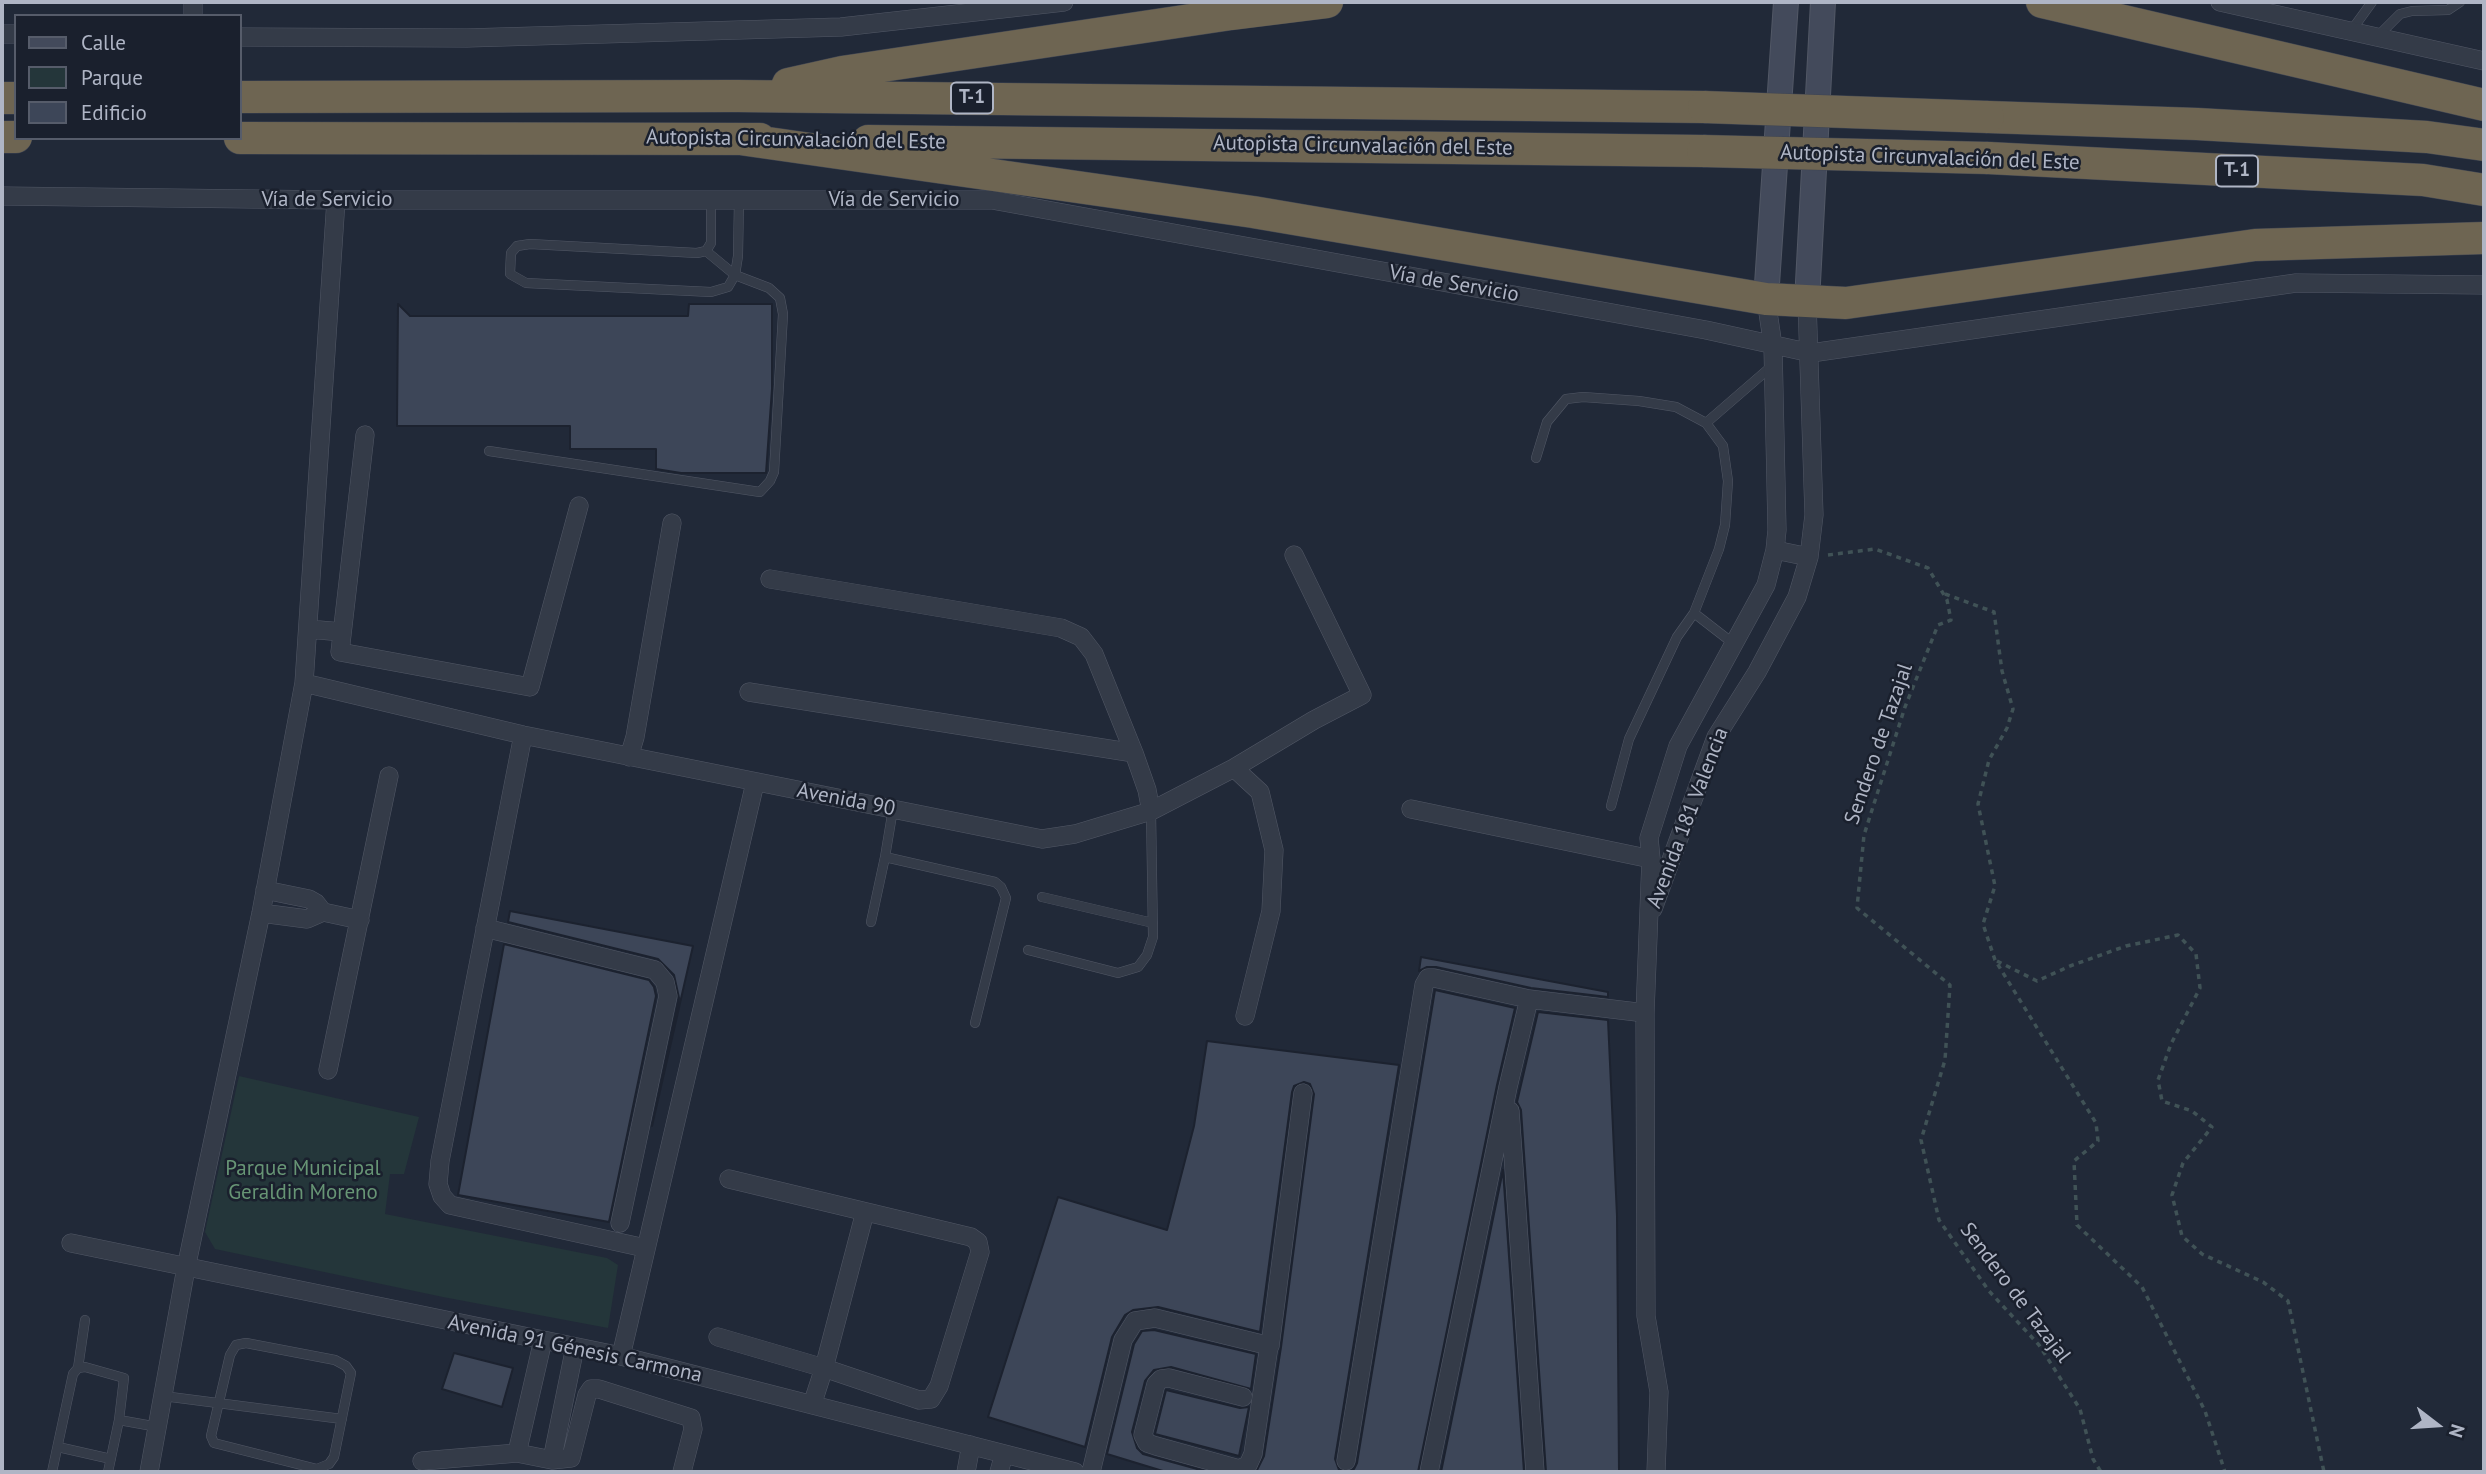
<!DOCTYPE html>
<meta charset="utf-8">
<style>
body{margin:0}
#map{position:relative;width:2486px;height:1474px;overflow:hidden;background:#212938;font-family:"PT Sans",sans-serif}
canvas{display:block}
.frame{position:absolute;inset:0;border:4px solid #afb5c5;pointer-events:none}
.legend{position:absolute;left:14px;top:14px;width:228px;height:126px;box-sizing:border-box;background:#1a202d;border:2px solid #565c6a;margin:0;padding:9px 12px;list-style:none;font-size:21px;color:#afb5c5}
.legend li{display:flex;align-items:center;gap:14px;height:35px}
.legend b{width:35px;border:2px solid #565c6a}
.north{position:absolute;left:2402px;top:1390px;width:70px;height:70px;-webkit-text-stroke:5px #1a202d;paint-order:stroke;rotate:107deg;font-size:19px;font-weight:700;line-height:28px;text-align:center;color:#afb5c5}
.north::after{content:'';display:block;margin:auto;width:24px;height:32px;background:#afb5c5;clip-path:polygon(50% 0,100% 100%,50% 72%,0 100%)}
</style>
<div id="map">
<canvas width="2486" height="1474"></canvas>
<div class="frame"></div>
<ul class="legend">
<li><b style="height:9px;background:#434a5b"></b>Calle</li>
<li><b style="height:19px;background:#24363a"></b>Parque</li>
<li><b style="height:19px;background:#3d4658"></b>Edificio</li>
</ul>
<div class="north">N</div>
</div>
<script>
const ctx = document.querySelector('canvas').getContext('2d');
ctx.lineJoin = 'round';
function fill(path, color) { ctx.fillStyle = color; ctx.fill(path, 'evenodd'); }
const poly = rows => new Path2D(rows.map(r => 'M' + r).join(''));
function stroke(path, color, width, dash) { ctx.strokeStyle = color; ctx.lineWidth = width; ctx.lineCap = dash ? 'butt' : 'round'; ctx.setLineDash(dash || []); ctx.stroke(path); }
function drawText(font, color, halo, rows, align = 'center') {
  ctx.font = font + ' "PT Sans",sans-serif'; ctx.lineWidth = 5; ctx.setLineDash([]); ctx.textBaseline = 'middle'; ctx.strokeStyle = halo; ctx.fillStyle = color; for (const [text, x, y, turn = 0] of rows) {
    ctx.save(); ctx.translate(x, y); ctx.rotate((+turn || 0) * Math.PI / 180); ctx.textAlign = isNaN(turn) ? turn : align; if (halo) ctx.strokeText(text, 0, 0); ctx.fillText(text, 0, 0); ctx.restore();
  }
}
const green = poly([
 [239,1076,419,1117,404,1174,390,1174,385,1214,607,1258,618,1265,608,1328,443,1297,215,1249,205,1232]
]);
const building = poly([
 [398,304,410,316,688,316,689,304,772,304,772,389,766,473,681,473,656,469,656,449,570,449,570,426,397,426,398,304],
 [510,911,693,946,652,1126,679,998,674,975,658,959,508,922,510,911],
 [504,944,649,980,654,987,656,996,609,1222,458,1195,504,944],
 [1421,957,1608,992,1608,997,1531,988,1436,967,1427,967,1419,971,1421,957],
 [1435,990,1515,1008,1497,1085,1418,1472,1256,1472,1264,1456,1281,1347,1314,1094,1310,1084,1304,1082,1294,1086,1292,1092,1260,1332,1158,1307,1133,1310,1125,1315,1112,1337,1085,1447,988,1417,1058,1197,1167,1230,1194,1126,1207,1041,1399,1065,1335,1459,1339,1470,1349,1472,1354,1469,1357,1463,1435,990],
 [1538,1012,1608,1020,1617,1216,1619,1472,1546,1472,1521,1110,1517,1102,1538,1012],
 [1503,1170,1524,1472,1441,1472,1503,1170],
 [1154,1330,1256,1354,1251,1389,1171,1367,1154,1370,1145,1381,1132,1432,1137,1448,1143,1454,1208,1472,1166,1472,1107,1454,1134,1344,1142,1331,1154,1330],
 [454,1353,513,1368,502,1407,442,1389,454,1353],
 [1166,1390,1240,1408,1249,1407,1239,1456,1155,1434,1166,1390]
]);
const path = poly([
 [1828,555,1875,549,1928,568,1947,600,1951,620,1938,625,1905,707,1864,835,1857,908,1950,985,1945,1060,1921,1140,1939,1220,1989,1291,2039,1345,2080,1409,2093,1459,2101,1472],
 [1945,594,1994,612,2002,671,2013,709,2007,728,1989,760,1978,804,1995,886,1983,924,1995,960,2096,1123,2098,1141,2074,1161,2077,1225,2142,1287,2205,1411,2225,1472],
 [1997,961,2037,981,2070,966,2126,946,2178,935,2196,954,2200,988,2171,1044,2158,1080,2162,1101,2192,1111,2212,1127,2183,1163,2172,1195,2182,1236,2202,1254,2263,1282,2288,1301,2324,1472]
]);
const lane = poly([
 [2351,31,2372,2],
 [2378,36,2400,14,2412,11,2448,10,2460,2],
 [711,200,711,243,706,251,697,253,530,244,517,246,511,253,510,274,526,283,711,292,728,287,735,275,738,256,739,200],
 [1706,423,1773,365],
 [489,451,760,492,770,481,774,472,783,314,780,298,769,288,735,275,706,251],
 [1536,458,1547,422,1566,399,1583,397,1639,401,1676,407,1706,423,1723,446,1728,481,1725,525,1719,549,1694,613,1734,644],
 [1611,806,1629,739,1677,637,1694,613],
 [893,809,885,857,995,882,1001,887,1006,898,975,1023],
 [1042,897,1153,923],
 [871,922,885,857],
 [1028,950,1118,973,1138,967,1147,955,1153,937,1151,811],
 [246,1343,335,1360,346,1366,351,1373,334,1457,329,1464,317,1469,214,1443,211,1436,230,1355,236,1345,246,1343],
 [78,1368,85,1320],
 [163,1396,342,1419],
 [119,1420,158,1427],
 [58,1447,111,1459],
 [52,1472,73,1374,78,1368,85,1367,124,1378,119,1420,108,1472]
]);
const street = poly([
 [193,2,193,16],
 [2220,2,2484,61],
 [2,34,16,34],
 [240,37,467,38,841,27,1064,2],
 [2,196,336,200,992,200,1706,330,1811,353,2296,283,2484,285],
 [365,435,340,652,530,687,579,506],
 [1775,550,1809,557],
 [770,579,1061,628,1081,637,1094,654,1134,753,1147,790,1151,811],
 [308,629,342,632],
 [304,683,523,735,1042,839,1075,834,1151,811,1234,768,1314,720,1362,695,1294,555],
 [749,692,1134,753],
 [523,735,440,1161,438,1184,442,1196,450,1205,645,1248],
 [629,757,635,737,672,523],
 [1234,768,1260,792,1274,850,1271,911,1245,1016],
 [1411,809,1651,859],
 [265,890,309,899,316,903,323,912],
 [1653,909,1716,737,1757,672,1797,597,1809,557,1814,515,1807,301],
 [261,913,307,919,323,912,360,920],
 [485,928,655,970,665,982,668,996,620,1223],
 [328,1070,389,776],
 [1510,1111,1535,1472],
 [71,1243,621,1356,1075,1472],
 [718,1337,824,1368,919,1400,931,1399,939,1386,980,1252,978,1242,971,1237,729,1179],
 [621,1356,755,783],
 [1243,1397,1169,1378,1161,1379,1156,1384,1143,1435,1147,1443,1156,1446,1239,1469,1248,1465,1253,1454,1269,1346],
 [812,1405,824,1368,865,1212],
 [517,1453,543,1340],
 [552,1460,575,1347],
 [422,1461,517,1453,552,1460,571,1458,587,1395,591,1389,599,1389,691,1418,693,1429,682,1472],
 [1346,1461,1424,985,1428,978,1434,978,1529,999],
 [149,1472,186,1268,261,913,304,683,336,200],
 [966,1472,971,1445],
 [999,1472,1004,1454],
 [1091,1472,1123,1340,1135,1321,1155,1318,1270,1346,1303,1093],
 [1429,1472,1508,1087,1529,999,1645,1013],
 [1656,1472,1659,1392,1646,1316,1645,1013,1651,859,1649,838,1678,746,1766,585,1775,550,1777,530,1773,346,1766,299]
]);
const secondary = poly([
 [1766,299,1786,2],
 [1807,301,1823,2]
]);
const highway = poly([
 [2042,2,2484,105],
 [788,84,842,72,1231,14,1327,2],
 [240,97,737,96,1704,107],
 [2,98,16,98],
 [1988,117,2197,124,2427,137,2484,145],
 [2,137,16,137],
 [240,138,760,139],
 [740,139,1253,212,1766,299,1846,303,2255,245,2484,238],
 [868,141,1703,151],
 [1988,158,2423,180,2484,190]
]);
const highwayBridge = poly([
 [1704,107,1988,117],
 [1703,151,1988,158]
]);
const shields = [
 [972,98,42],
 [2237,171,42]
];
const shieldNames = [
 ["T-1",972,98],
 ["T-1",2237,171]
];
const streetNames = [
 ["Autopista Circunvalación del Este",796,140,1],
 ["Autopista Circunvalación del Este",1363,146,1],
 ["Autopista Circunvalación del Este",1930,158,2],
 ["Vía de Servicio",327,200],
 ["Vía de Servicio",894,200],
 ["Vía de Servicio",1454,284,10],
 ["Sendero de Tazajal",1879,744,-71],
 ["Avenida 90",846,800,11],
 ["Avenida 181 Valencia",1688,818,-69],
 ["Sendero de Tazajal",2015,1293,53],
 ["Avenida 91 Génesis Carmona",575,1349,12]
];
const parkNames = [
 ["Parque Municipal",303,1169],
 ["Geraldin Moreno",303,1193]
];
fill(green, '#24363a');
fill(building, '#3d4658');
stroke(building, '#1c222f', 2);
stroke(lane, '#525866', 10);
stroke(street, '#525866', 19);
stroke(secondary, '#525866', 26);
stroke(highway, '#3f4553', 33);
stroke(path, '#405256', 3.5, [5, 5]);
stroke(lane, '#343b48', 9);
stroke(street, '#343b48', 18);
stroke(secondary, '#434a5b', 24);
stroke(highway, '#6e6552', 32);
stroke(highwayBridge, '#3f4553', 33, []);
stroke(highwayBridge, '#6e6552', 32);
for (const [x, y, w] of shields) { const box = new Path2D(); box.roundRect(x - w / 2, y - 15.5, w, 31, 5); ctx.fillStyle = '#1a202d'; ctx.fill(box); stroke(box, '#afb5c5', 2); }
drawText('bold 19px', '#afb5c5', null, shieldNames);
drawText('21px', '#afb5c5', '#1a202d', streetNames);
drawText('21px', '#679575', '#1a202d', parkNames);
</script>
